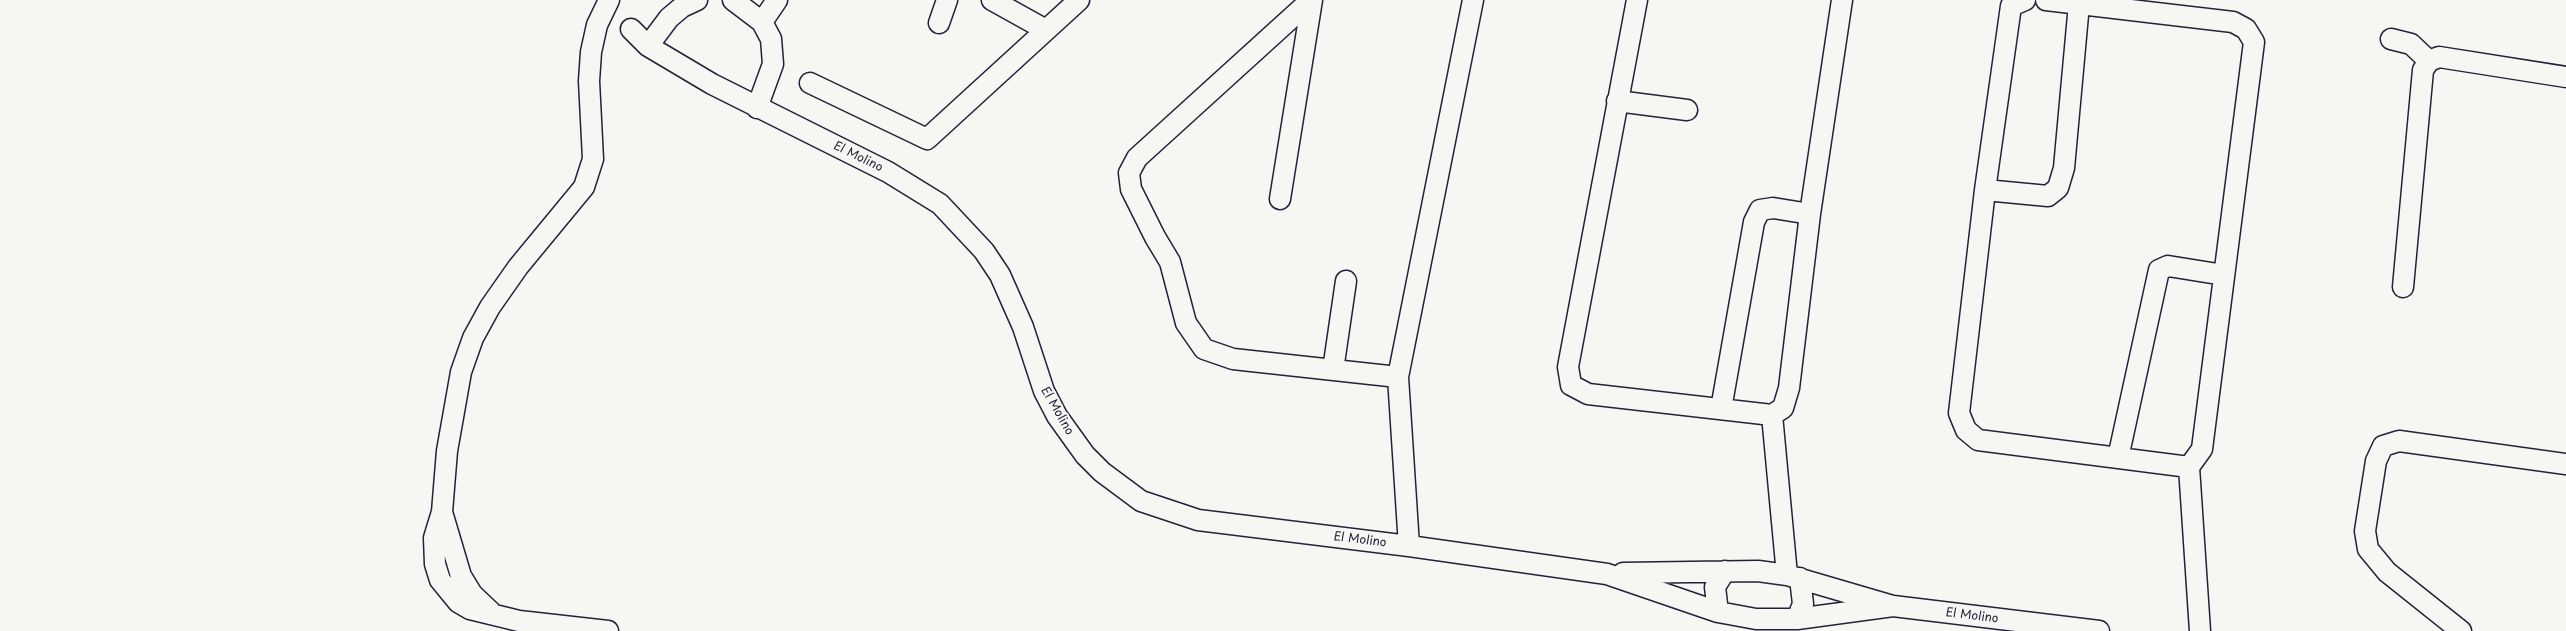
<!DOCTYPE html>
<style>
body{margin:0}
canvas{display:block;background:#f6f6f2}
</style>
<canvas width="2566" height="631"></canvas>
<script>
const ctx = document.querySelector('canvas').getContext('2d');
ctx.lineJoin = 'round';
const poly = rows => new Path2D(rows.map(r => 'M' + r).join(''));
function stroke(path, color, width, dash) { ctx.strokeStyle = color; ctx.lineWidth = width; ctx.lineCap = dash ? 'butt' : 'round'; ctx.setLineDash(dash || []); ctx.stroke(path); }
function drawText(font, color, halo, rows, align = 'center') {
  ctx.font = font + ' "Playpen Sans",sans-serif'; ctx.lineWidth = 4; ctx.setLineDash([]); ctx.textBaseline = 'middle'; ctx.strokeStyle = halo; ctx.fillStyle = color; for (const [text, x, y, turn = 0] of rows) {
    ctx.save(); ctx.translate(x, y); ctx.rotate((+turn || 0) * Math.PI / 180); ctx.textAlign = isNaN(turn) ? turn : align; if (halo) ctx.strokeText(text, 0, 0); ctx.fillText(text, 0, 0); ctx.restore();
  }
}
const minor = poly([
 [733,0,762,22,771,39,773,64,757,108],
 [992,0,1046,30],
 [1311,0,1137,158,1129,173,1131,189,1155,237,1170,262,1186,323,1204,349,1233,359,1398,377],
 [1637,0,1568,367,1571,385,1588,394,1772,415,1783,408,1789,388,1810,214,1842,0],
 [2025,0,2011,6,1985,190,1959,413,1966,430,1978,440,2189,467],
 [2046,0,2233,22,2246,29,2254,42,2202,449,2189,467,2200,631],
 [762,22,777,0],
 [939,23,947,0],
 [631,29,648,46,712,84,888,172,940,204,984,251,1000,275,1023,327,1044,391,1057,416,1085,455,1102,472,1141,501,1198,520,1409,546,1607,574,1718,612,1756,619,1797,619,1893,606],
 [2391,39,2411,44,2429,61],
 [648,46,669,18,682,7,697,0],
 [810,83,927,139,1079,0],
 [1617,101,1687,110],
 [1985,190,2048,196,2058,188,2064,168,2079,4],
 [1280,199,1312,0],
 [2403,287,2423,70,2429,61,2439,57,2566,77],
 [1333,370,1346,281],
 [1721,409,1754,222,1760,210,1773,208,1810,214],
 [1772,415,1787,575],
 [2118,458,2159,270,2168,266,2224,275],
 [442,512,461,576,472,594,491,612],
 [1409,546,1398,377,1473,0],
 [1623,573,1758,571,1787,575,1893,606,2099,631],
 [1718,612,1715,587,1725,571],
 [1797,619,1803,604,1800,578],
 [608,631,519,621,470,609,458,602,440,580,435,564,434,538,442,512,447,451,461,372,473,338,490,307,518,267,584,187,593,159,589,81,591,52,597,25,609,0],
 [2461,631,2387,572,2368,549,2365,531,2376,461,2383,446,2399,441,2566,464]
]);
const streetNames = [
 ["El Molino",858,157,26],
 ["El Molino",1057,411,60],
 ["El Molino",1360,540,7],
 ["El Molino",1972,616,7]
];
stroke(minor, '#22223b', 23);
stroke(minor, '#f6f6f2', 20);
drawText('12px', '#22223b', '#f6f6f2', streetNames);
</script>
